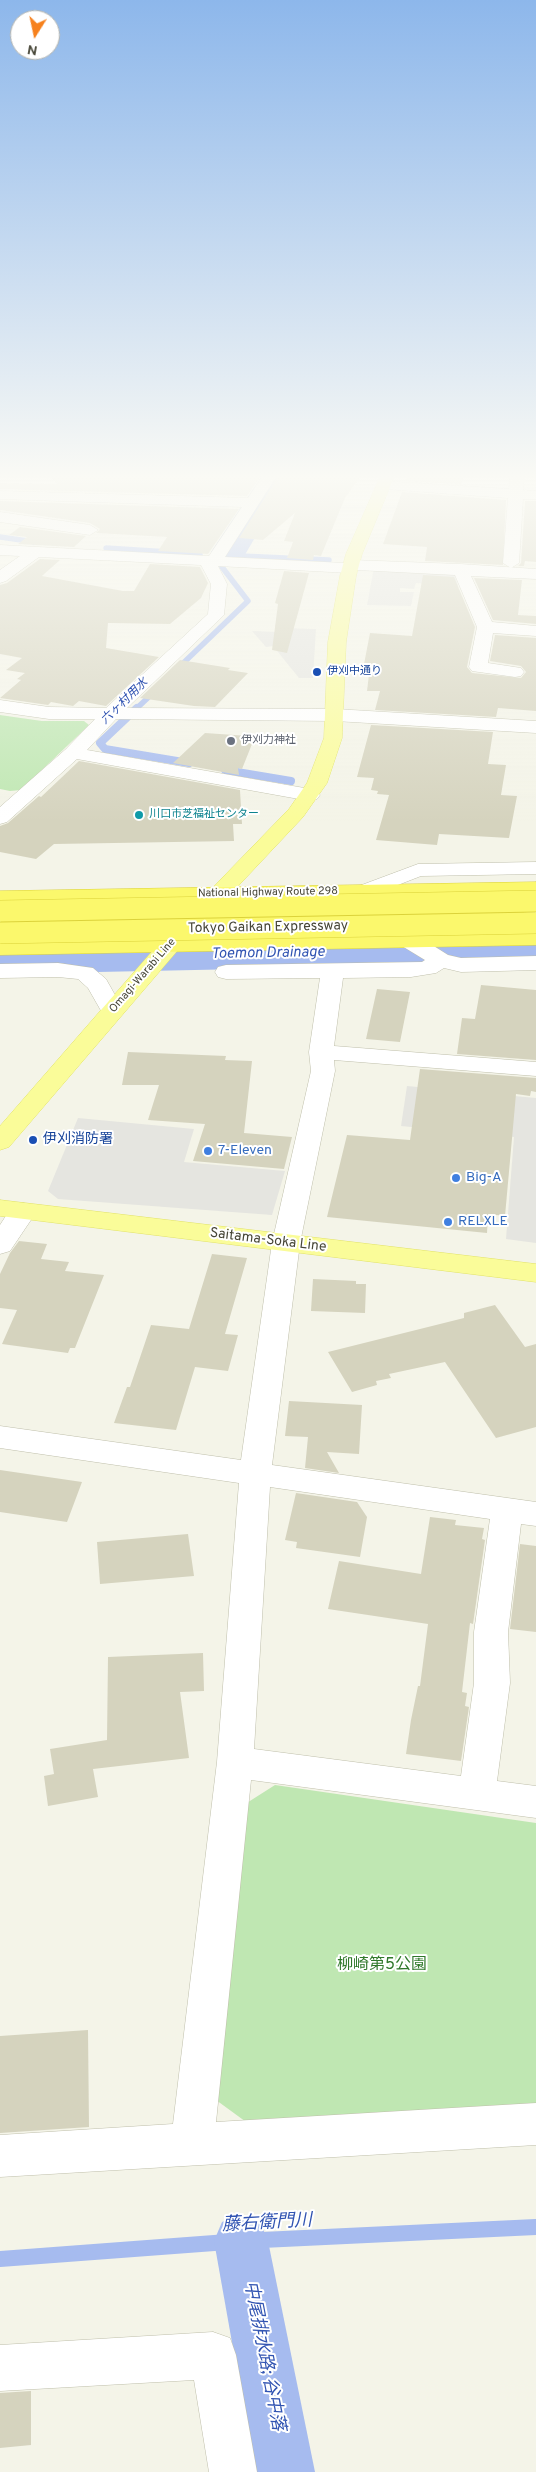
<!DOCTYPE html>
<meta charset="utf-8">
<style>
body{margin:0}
#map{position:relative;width:536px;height:2472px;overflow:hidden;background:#f4f4e8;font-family:Overpass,sans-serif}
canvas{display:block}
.north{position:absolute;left:10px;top:10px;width:50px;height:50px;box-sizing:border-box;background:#fff;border:1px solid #b5b5af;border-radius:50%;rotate:190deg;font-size:14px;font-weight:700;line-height:20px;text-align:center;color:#474637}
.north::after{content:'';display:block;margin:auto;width:18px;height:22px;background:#f6811d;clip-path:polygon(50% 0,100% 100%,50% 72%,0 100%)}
</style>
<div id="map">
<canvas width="536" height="2472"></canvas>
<div class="north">N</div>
</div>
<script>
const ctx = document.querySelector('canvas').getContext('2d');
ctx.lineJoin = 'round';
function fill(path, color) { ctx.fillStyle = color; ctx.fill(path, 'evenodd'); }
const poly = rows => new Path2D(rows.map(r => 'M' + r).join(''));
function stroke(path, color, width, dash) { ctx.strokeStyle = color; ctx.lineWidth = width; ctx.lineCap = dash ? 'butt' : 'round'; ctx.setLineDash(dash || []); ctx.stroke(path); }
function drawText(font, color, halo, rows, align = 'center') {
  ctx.font = font + ' Overpass,"Noto Sans JP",sans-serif'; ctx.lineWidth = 4; ctx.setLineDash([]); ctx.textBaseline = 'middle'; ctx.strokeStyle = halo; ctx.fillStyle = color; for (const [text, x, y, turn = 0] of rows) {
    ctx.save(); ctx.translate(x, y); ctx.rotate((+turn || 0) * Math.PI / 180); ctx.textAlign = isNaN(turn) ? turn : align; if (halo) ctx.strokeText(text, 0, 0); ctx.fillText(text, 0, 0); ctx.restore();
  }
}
const green = poly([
 [0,715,42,721,84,721,89,725,21,790,10,791,0,789],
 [275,1785,536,1823,536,2112,253,2127,216,2100,242,1806]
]);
const parking = poly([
 [374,567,454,572,458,586,416,583,414,589,400,588,400,592,414,592,411,606,367,605],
 [282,628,316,629,313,678,299,678,273,646,266,647,252,631,281,632],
 [407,1086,536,1098,536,1243,506,1239,514,1137,401,1126],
 [78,1118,194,1129,184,1162,285,1171,272,1215,58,1199,48,1191]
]);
const streamFar2 = poly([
 [258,527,241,556,329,560],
 [0,537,35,542],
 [106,548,200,554],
 [176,670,248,601,222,567,225,557],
 [136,709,155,691]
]);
const streamFar1 = poly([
 [137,708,100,743,105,749,189,763],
 [225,770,291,781]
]);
const stream = poly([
 [0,2259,241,2241,536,2227]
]);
const canal = poly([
 [241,2214,260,2222,268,2241,315,2472,255,2472,214,2241,222,2222,241,2214]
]);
const river = poly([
 [261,477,291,477,239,559,227,562,215,559,211,552,261,477],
 [536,935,536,963,0,974,0,946,536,935]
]);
const building = poly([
 [51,477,260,477,247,496,0,489,0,483,57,484],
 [278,477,360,477,345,498,321,556,314,555,313,560,287,558,293,542,284,541,295,513,263,540,239,538],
 [407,477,464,477,461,484,406,481],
 [402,492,506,500,503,565,425,561,427,547,383,544],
 [0,501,239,509,208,554,158,551,167,537,96,533,100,529,90,523,0,510],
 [525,501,536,501,536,562,525,561,524,566,518,566,521,563],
 [20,527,86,536,74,547,18,544,27,537,9,535],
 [40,559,60,560,42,576,123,591,134,591,150,564,200,567,208,583,201,598,170,624,108,623,106,648,159,657,106,706,79,701,73,706,51,702,48,705,0,698,21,680,17,679,25,673,6,670,22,658,0,654,0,585,7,583],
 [284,571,309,573,287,653,272,650,278,604,275,603],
 [423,575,454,577,475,627,467,667,472,673,521,678,526,672,521,666,490,661,495,635,536,638,536,711,498,708,496,717,375,710,380,691,367,691,370,666,364,664,370,633,412,636],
 [474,578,522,580,518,615,536,616,536,624,493,620],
 [180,660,230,668,228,670,248,673,215,707,194,706,140,698],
 [371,725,493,732,488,764,506,765,501,795,517,796,509,838,439,834,437,845,376,840,389,795,377,794,378,791,371,790,374,778,357,777],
 [205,733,249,736,248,738,254,739,242,769,238,768,239,775,173,763],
 [79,761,240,790,242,824,233,824,234,841,54,844,36,859,0,852,0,826,8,823,39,796,41,797],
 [481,985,536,990,536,1060,457,1054,462,1018,475,1019],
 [377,989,410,992,400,1042,366,1039],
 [128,1052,226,1056,225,1060,252,1061,244,1133,292,1137,284,1169,193,1161,205,1124,148,1120,159,1085,122,1085],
 [420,1069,536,1078,536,1092,531,1091,530,1096,516,1094,505,1216,488,1214,487,1233,327,1217,347,1135,410,1140],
 [19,1241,47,1244,41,1259,69,1262,65,1271,104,1275,75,1348,70,1348,68,1353,2,1344,17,1310,0,1308,0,1274,10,1253],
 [212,1254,247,1258,225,1334,238,1335,228,1371,195,1367,176,1430,114,1423,127,1387,130,1387,151,1325,189,1329],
 [313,1279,356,1281,356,1284,366,1284,365,1313,311,1311],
 [495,1305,525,1347,536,1344,536,1427,496,1438,445,1362,389,1374,391,1378,376,1381,377,1385,352,1392,328,1352,464,1318,464,1313],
 [289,1401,362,1405,359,1454,327,1452,339,1473,305,1468,308,1437,285,1436],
 [0,1470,82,1482,67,1522,0,1512],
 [296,1493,357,1502,367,1517,360,1557,296,1548,297,1542,285,1540],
 [430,1517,456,1520,455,1525,484,1528,482,1539,485,1540,473,1624,470,1623,462,1692,467,1693,465,1706,469,1707,461,1761,406,1754,411,1720,418,1686,420,1686,428,1624,328,1609,339,1561,421,1574],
 [188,1534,194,1576,100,1584,97,1542],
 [520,1544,536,1546,536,1632,510,1629],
 [203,1653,204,1691,180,1692,189,1758,93,1769,98,1797,48,1806,44,1776,54,1774,50,1749,107,1740,108,1657],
 [88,2030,89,2127,0,2133,0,2036],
 [31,2391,31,2445,0,2448,0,2393]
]);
const minor = poly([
 [262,477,276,477,225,557,344,563,351,560,460,564,536,569,536,579,471,576,492,622,536,626,536,636,493,633,488,663,521,668,524,672,521,676,515,677,472,671,469,667,477,627,455,575,357,570,350,573,218,566,227,584,224,615,127,708,335,709,536,721,536,733,335,721,116,719,87,750,310,789,317,791,320,795,317,799,310,801,77,759,7,822,0,824,0,807,66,749,95,719,49,719,0,712,0,700,49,707,106,708,208,614,211,584,201,565,39,557,6,581,0,583,0,570,20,556,0,555,0,545,209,556,242,507,0,499,0,491,248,498,262,477],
 [510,477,524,477,523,490,536,491,536,499,523,499,519,563,511,568,503,563,508,498,384,489,377,485,384,481,509,489,510,477],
 [0,512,90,525,98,530,90,535,0,522,0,512],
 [536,862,536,874,421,876,367,897,359,896,356,891,359,886,418,864,536,862],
 [410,934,418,936,448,955,461,958,536,956,536,970,461,972,444,968,436,973,411,977,343,978,334,1046,536,1062,536,1076,334,1060,335,1071,300,1243,272,1465,536,1502,536,1526,521,1524,508,1632,510,1683,497,1781,536,1786,536,1818,251,1780,216,2122,536,2103,536,2145,0,2177,0,2135,173,2124,217,1762,239,1483,0,1448,0,1426,241,1460,272,1243,311,1071,309,1052,320,978,226,979,218,977,215,972,218,967,226,965,422,962,425,960,402,946,399,941,402,936,410,934],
 [270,1487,490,1519,474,1632,474,1683,461,1776,254,1749,270,1487],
 [58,963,93,968,106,979,124,1011,120,1016,112,1018,104,1016,88,988,78,979,58,977,0,978,0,964,58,963],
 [23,1203,33,1205,37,1211,10,1251,0,1254,0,1225,13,1205,23,1203],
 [213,2332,230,2338,236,2355,257,2472,209,2472,194,2380,0,2391,0,2345,213,2332]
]);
const major = poly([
 [380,477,394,477,362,554,356,576,346,642,342,738,327,783,303,817,178,950,9,1147,0,1150,0,1126,162,940,289,809,307,783,324,738,328,642,340,576,346,554,380,477],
 [0,1200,536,1264,536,1282,0,1216,0,1200]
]);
const highway = poly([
 [536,882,536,894,0,903,0,891,536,882],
 [536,931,536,945,0,955,0,941,536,931]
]);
const highwayBridge = poly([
 [0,911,536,901],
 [0,933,536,923]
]);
const markers = [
 [317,672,5,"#1a4fb4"],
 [231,741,5,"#6b7280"],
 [139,815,5,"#0f9aa8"],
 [33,1140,5,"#1a4fb4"],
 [208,1151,5,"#3f7fe0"],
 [456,1178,5,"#3f7fe0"],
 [448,1222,5,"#3f7fe0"]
];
const farTransitnames = [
 ["伊刈中通り",327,672]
];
const farWorshipnames = [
 ["伊刈力神社",241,741]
];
const farCulturenames = [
 ["川口市芝福祉センター",149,815]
];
const farStreetnames = [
 ["National Highway Route 298",268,893,-1],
 ["Omagi-Warabi Line",143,976,-49]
];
const farWaternames = [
 ["六ヶ村用水",125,702,-44]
];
const streetNames = [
 ["Tokyo Gaikan Expressway",268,928,-1],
 ["Saitama-Soka Line",268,1241,7]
];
const transitNames = [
 ["伊刈消防署",43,1140]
];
const shopNames = [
 ["7-Eleven",218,1151],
 ["Big-A",466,1178],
 ["RELXLE",458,1222]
];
const waterNames = [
 ["Toemon Drainage",268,954,-1]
];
const nearParknames = [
 ["柳崎第5公園",382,1966]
];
const nearWaternames = [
 ["藤右衛門川",267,2224,-3],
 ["中尾排水路; 谷中落",263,2356,79]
];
fill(green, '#bfe7b2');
fill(parking, '#e5e5e0');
stroke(streamFar2, '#a6bbef', 5.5);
stroke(streamFar1, '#a6bbef', 8);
stroke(stream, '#a6bbef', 16);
fill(canal, '#a6bbef');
fill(river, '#a6bbef');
fill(building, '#d5d3be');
stroke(minor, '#bfbfab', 1);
stroke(major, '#e1e268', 1);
stroke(highway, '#dbd23b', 1);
fill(minor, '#fff');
fill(major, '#fafc99');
fill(highway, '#fbf86c');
stroke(highwayBridge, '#dbd23b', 22, []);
stroke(highwayBridge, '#fbf86c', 21);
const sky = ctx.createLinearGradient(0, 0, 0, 823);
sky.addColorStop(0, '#8db7eb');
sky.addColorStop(0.58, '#fafaf5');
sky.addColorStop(1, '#fafaf500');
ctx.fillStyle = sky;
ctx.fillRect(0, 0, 536, 823);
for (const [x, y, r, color] of markers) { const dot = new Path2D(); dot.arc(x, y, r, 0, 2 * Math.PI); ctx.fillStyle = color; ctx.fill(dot); stroke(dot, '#fff', 2); }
drawText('11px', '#164399', '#fff', farTransitnames, 'left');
drawText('11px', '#5b616d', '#fff', farWorshipnames, 'left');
drawText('11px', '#0d838f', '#fff', farCulturenames, 'left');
drawText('11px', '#474637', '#fff', farStreetnames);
drawText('italic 12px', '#3154b2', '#fff', farWaternames);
drawText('14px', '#474637', '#fff', streetNames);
drawText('14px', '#164399', '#fff', transitNames, 'left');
drawText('14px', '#366cbe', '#fff', shopNames, 'left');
drawText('italic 15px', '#3154b2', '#fff', waterNames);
drawText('16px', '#30782b', '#fff', nearParknames);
drawText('italic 18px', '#3154b2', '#fff', nearWaternames);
</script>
